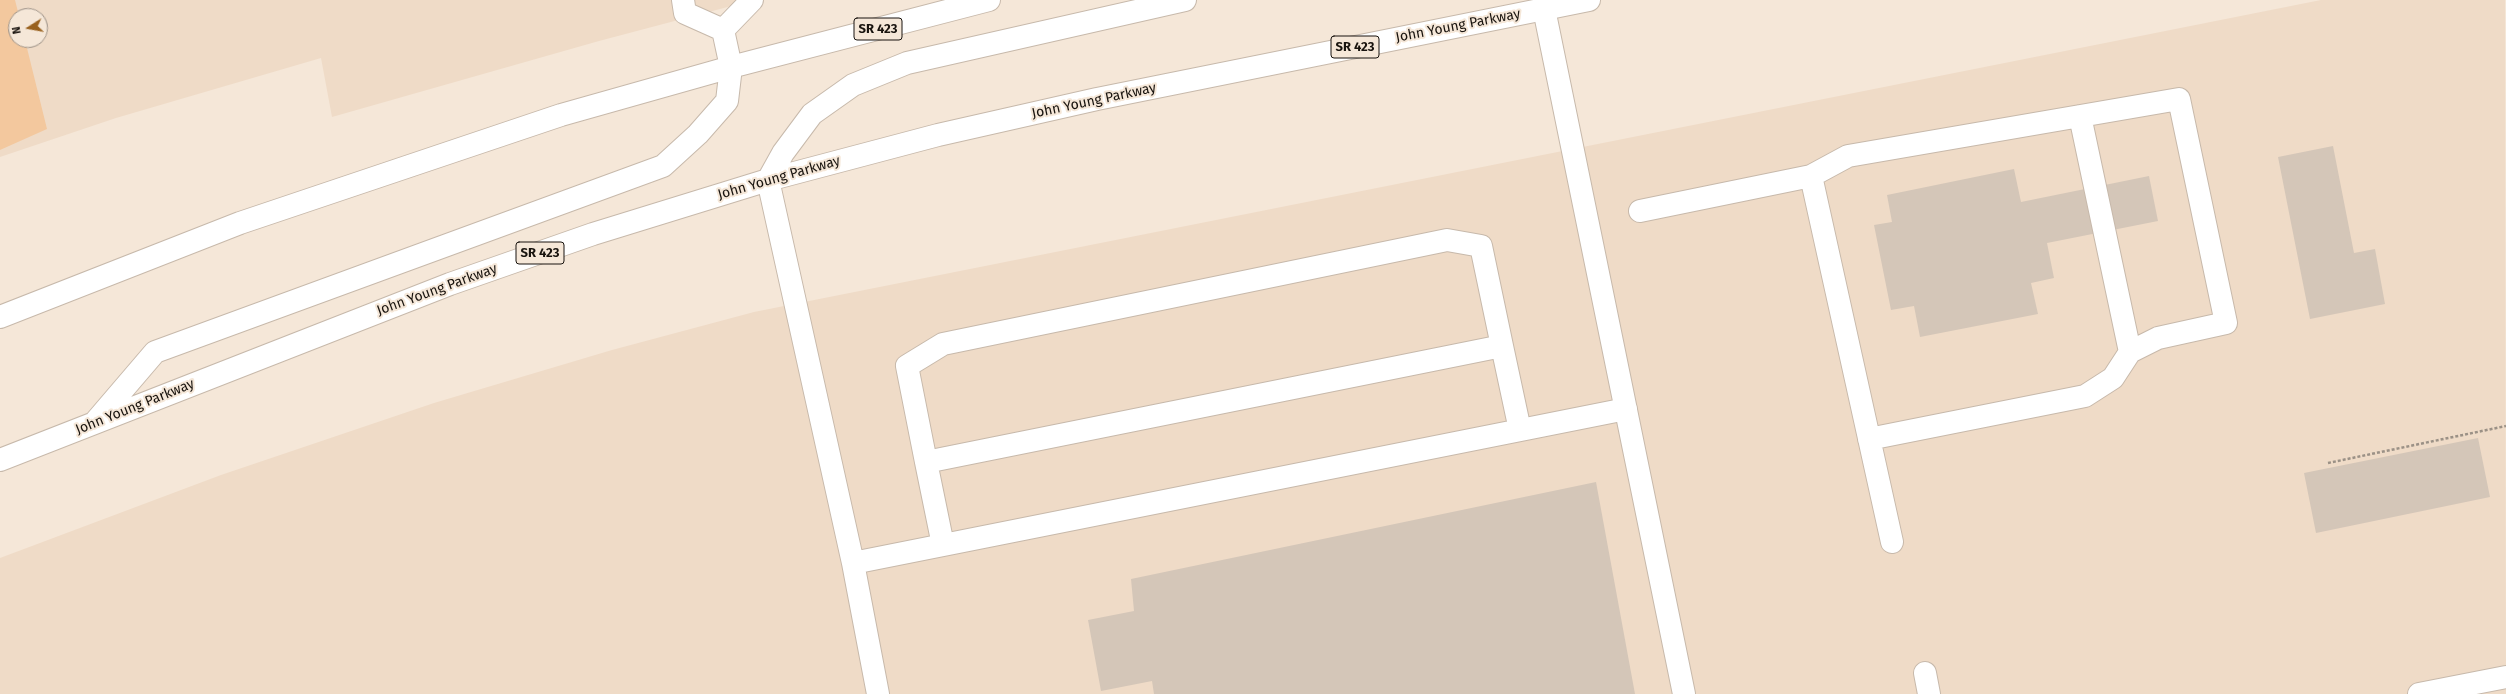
<!DOCTYPE html>
<style>
body{margin:0}
#map{position:relative;width:2506px;height:694px;overflow:hidden;background:#f5e7d8;font-family:"Fira Sans",sans-serif}
canvas{display:block}
.north{position:absolute;left:8px;top:8px;width:40px;height:40px;box-sizing:border-box;background:#f5e7d8;border:1px solid #9d9287;border-radius:50%;rotate:259deg;font-size:11px;font-weight:700;line-height:16px;text-align:center;color:#18130e}
.north::after{content:'';display:block;margin:auto;width:14px;height:18px;background:#99611d;clip-path:polygon(50% 0,100% 100%,50% 72%,0 100%)}
</style>
<div id="map">
<canvas width="2506" height="694"></canvas>
<div class="north">N</div>
</div>
<script>
const ctx = document.querySelector('canvas').getContext('2d');
ctx.lineJoin = 'round';
function fill(path, color) { ctx.fillStyle = color; ctx.fill(path, 'evenodd'); }
const poly = rows => new Path2D(rows.map(r => 'M' + r).join(''));
function stroke(path, color, width, dash) { ctx.strokeStyle = color; ctx.lineWidth = width; ctx.lineCap = dash ? 'butt' : 'round'; ctx.setLineDash(dash || []); ctx.stroke(path); }
function drawText(font, color, halo, rows, align = 'center') {
  ctx.font = font + ' "Fira Sans",sans-serif'; ctx.lineWidth = 4; ctx.setLineDash([]); ctx.textBaseline = 'middle'; ctx.strokeStyle = halo; ctx.fillStyle = color; for (const [text, x, y, turn = 0] of rows) {
    ctx.save(); ctx.translate(x, y); ctx.rotate((+turn || 0) * Math.PI / 180); ctx.textAlign = isNaN(turn) ? turn : align; if (halo) ctx.strokeText(text, 0, 0); ctx.fillText(text, 0, 0); ctx.restore();
  }
}
const built = poly([
 [0,0,754,0,599,41,332,117,321,58,116,118,0,157],
 [16,16,40,16,40,40,16,40],
 [2321,0,2505,0,2506,694,0,694,0,558,221,475,434,403,612,350,754,312]
]);
const green = poly([
 [0,0,15,0,19,16,16,16,16,40,25,40,47,129,0,150]
]);
const building = poly([
 [2333,146,2354,253,2375,249,2385,304,2310,319,2278,157],
 [2014,169,2021,202,2149,176,2158,221,2047,243,2054,278,2031,283,2038,314,1920,337,1914,306,1891,310,1874,225,1892,222,1887,195],
 [2478,438,2490,497,2316,533,2304,473],
 [1596,482,1635,694,1154,694,1152,681,1101,691,1088,620,1134,611,1131,579]
]);
const path = poly([
 [2328,463,2506,426]
]);
const service = poly([
 [1544,9,1684,694],
 [2080,116,2130,352],
 [1811,176,1892,542],
 [768,180,853,563,1626,409],
 [1640,211,1811,176,1848,156,2179,99,2226,323,2158,338,2130,352,2113,378,2085,396,1869,439],
 [1502,346,926,462,907,366,943,344,1447,240,1481,246,1502,346,1520,430],
 [926,462,943,545],
 [853,563,878,694],
 [1925,673,1929,694],
 [2419,694,2506,677]
]);
const minor = poly([
 [683,0,685,13,723,30],
 [723,30,752,0],
 [723,30,731,67]
]);
const primary = poly([
 [768,180,783,153,812,114,853,85,907,63,1185,0],
 [0,317,240,223,561,115,731,67,989,0],
 [96,421,155,352,663,166,698,134,727,101,731,67],
 [0,460,450,284,593,234,768,180,938,135,1097,99,1589,0]
]);
const shields = [
 [878,29,48],
 [1355,47,48],
 [540,253,48]
];
const shieldNames = [
 ["SR 423",878,29],
 ["SR 423",1355,47],
 ["SR 423",540,253]
];
const streetNames = [
 ["John Young Parkway",1458,26,-11],
 ["John Young Parkway",1094,101,-12],
 ["John Young Parkway",779,178,-16],
 ["John Young Parkway",437,290,-20],
 ["John Young Parkway",135,407,-22]
];
fill(built, '#efdbc7');
fill(green, '#f3c89e');
fill(building, '#d4c6b8');
stroke(service, '#c7b9ab', 24);
stroke(minor, '#c7b9ab', 24);
stroke(primary, '#c7b9ab', 24);
stroke(path, '#9b9186', 2.5, [3, 2]);
stroke(service, '#fff', 22);
stroke(minor, '#fff', 22);
stroke(primary, '#fff', 22);
for (const [x, y, w] of shields) { const box = new Path2D(); box.roundRect(x - w / 2, y - 11, w, 22, 3); ctx.fillStyle = '#f5e7d8'; ctx.fill(box); stroke(box, '#18130e', 1); }
drawText('bold 13px', '#18130e', null, shieldNames);
drawText('14px', '#18130e', '#f5e7d8', streetNames);
</script>
